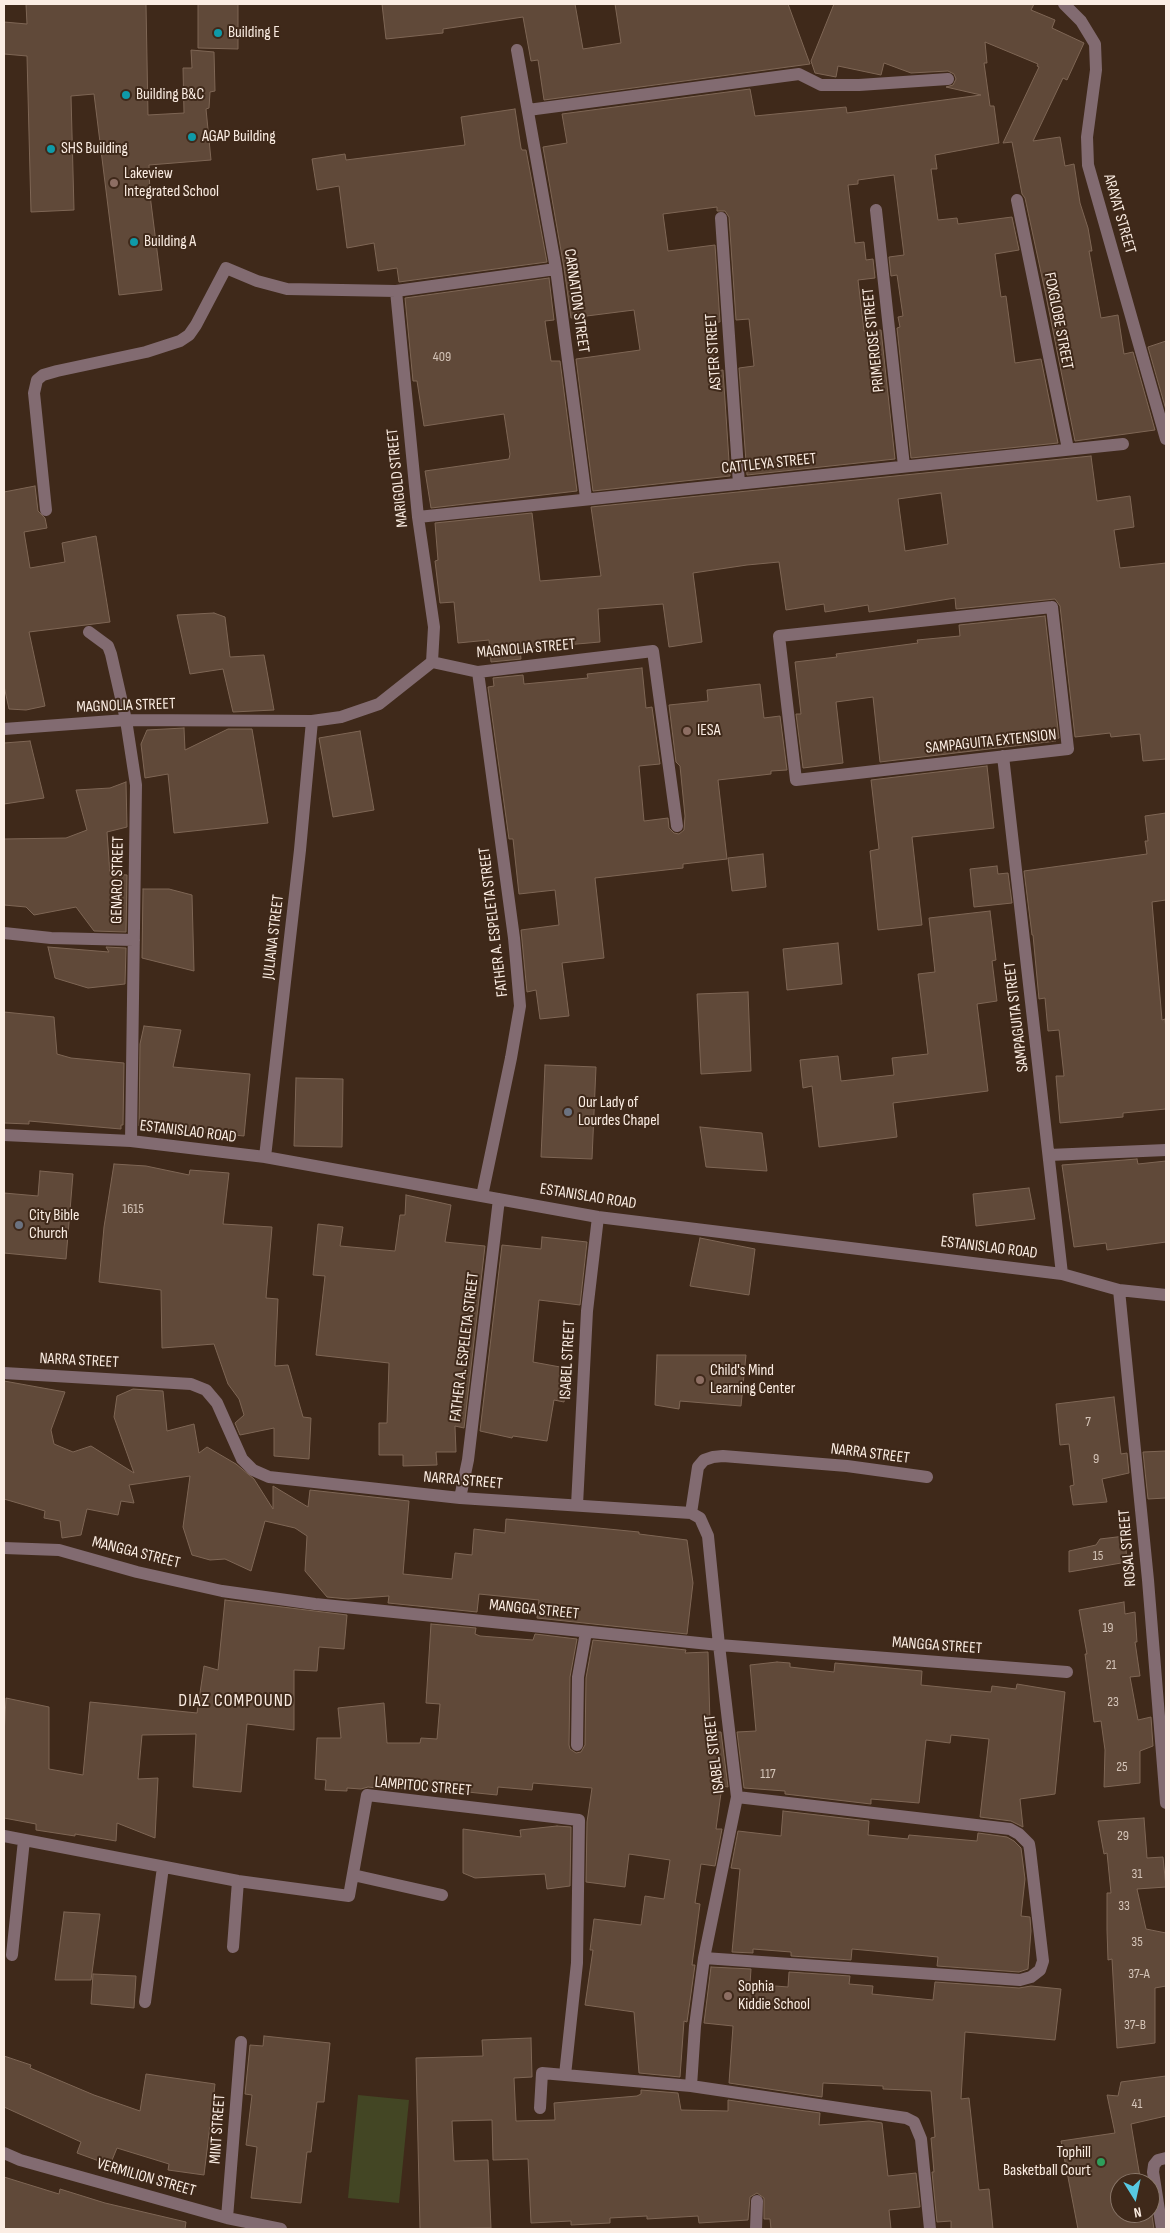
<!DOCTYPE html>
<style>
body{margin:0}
#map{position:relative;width:1170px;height:2233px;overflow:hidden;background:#3f291a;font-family:"Sofia Sans Condensed",sans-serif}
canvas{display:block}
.frame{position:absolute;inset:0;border:5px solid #fbede3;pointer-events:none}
.north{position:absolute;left:1110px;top:2173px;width:50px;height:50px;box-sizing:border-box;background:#3f291a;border:1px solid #8a776a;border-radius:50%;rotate:170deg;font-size:14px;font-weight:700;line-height:20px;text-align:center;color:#fbede3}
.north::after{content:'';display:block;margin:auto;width:18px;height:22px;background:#57c9e2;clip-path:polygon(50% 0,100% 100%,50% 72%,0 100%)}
</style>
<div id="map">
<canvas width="1170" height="2233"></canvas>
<div class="frame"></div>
<div class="north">N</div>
</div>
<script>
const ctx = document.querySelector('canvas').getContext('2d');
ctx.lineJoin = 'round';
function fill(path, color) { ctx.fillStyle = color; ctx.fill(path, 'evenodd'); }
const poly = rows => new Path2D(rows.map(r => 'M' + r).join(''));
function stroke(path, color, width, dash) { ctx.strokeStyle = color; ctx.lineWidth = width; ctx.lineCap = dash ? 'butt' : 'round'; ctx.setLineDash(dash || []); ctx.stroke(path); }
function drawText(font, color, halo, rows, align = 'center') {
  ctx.font = font + ' "Sofia Sans Condensed",sans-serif'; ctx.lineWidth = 4; ctx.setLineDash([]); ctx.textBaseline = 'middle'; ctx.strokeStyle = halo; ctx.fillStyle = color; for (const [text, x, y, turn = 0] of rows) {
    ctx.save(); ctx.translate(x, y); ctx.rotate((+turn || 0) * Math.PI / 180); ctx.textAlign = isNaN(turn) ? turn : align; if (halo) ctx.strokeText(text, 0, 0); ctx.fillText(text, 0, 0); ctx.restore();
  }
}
const green = poly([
 [358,2095,409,2100,399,2203,348,2198]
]);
const building = poly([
 [26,4,146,4,148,115,184,113,183,68,192,68,191,50,214,52,215,91,210,92,209,108,206,109,211,160,149,165,150,195,162,290,119,295,94,94,71,96,74,210,31,212,27,56,4,54,4,22,27,24,26,4],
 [198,4,238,4,238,49,198,48,198,4],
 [382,4,575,4,583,49,621,43,615,4,788,4,810,64,544,100,538,60,531,61,523,17,443,29,443,33,386,39,382,4],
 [834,4,1034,4,1031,10,1055,20,1052,28,1084,43,1067,80,1063,78,1033,141,1060,137,1065,166,1074,164,1080,203,1088,228,1092,251,1089,251,1101,318,1118,315,1124,354,1133,352,1155,430,1075,441,1046,296,1025,198,1022,194,1012,142,1003,143,1039,67,1037,66,1038,64,985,42,987,63,984,63,990,106,994,106,999,143,935,155,937,169,931,169,938,220,957,218,958,224,1012,217,1019,250,995,254,1001,297,1006,296,1015,363,1041,359,1058,443,911,458,897,328,900,327,898,317,903,316,897,275,891,276,889,257,904,255,894,175,858,180,858,184,848,185,855,243,864,242,866,260,873,259,875,278,858,280,864,331,881,330,895,459,747,475,739,368,754,366,749,319,736,320,729,217,725,211,717,211,717,207,663,214,668,251,715,245,720,322,709,323,715,371,723,370,730,476,593,491,576,359,640,350,634,310,571,318,564,268,543,147,567,143,562,114,750,89,755,116,846,107,847,113,981,95,946,87,953,85,956,79,954,74,948,71,911,73,884,63,881,75,838,66,836,77,815,73,811,61,834,4],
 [515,109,521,148,522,150,526,150,547,262,399,282,397,268,378,271,374,243,347,248,339,186,317,190,312,159,345,154,346,160,465,145,461,117,515,109],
 [549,278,554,320,545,321,551,361,560,361,577,491,431,508,425,471,509,459,510,454,504,414,424,426,417,381,413,381,405,298,549,278],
 [1166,341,1166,410,1148,347,1166,341],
 [1091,456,1097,501,1130,496,1134,527,1114,530,1120,568,1166,563,1166,759,1143,761,1140,734,1111,737,1110,733,1075,737,1060,606,1055,599,956,609,955,598,869,612,868,605,825,612,824,604,786,610,779,562,747,565,693,573,702,642,669,647,663,604,598,609,600,642,520,649,521,659,491,662,489,640,458,643,454,602,440,603,435,561,438,560,435,523,532,513,540,581,601,576,591,507,1091,456],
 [941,493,948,544,905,551,898,499,941,493],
 [35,486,38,511,45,518,47,528,24,532,30,568,65,562,62,543,96,536,110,622,29,632,45,706,26,710,9,709,4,686,4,492,35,486],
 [214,613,225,617,230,657,264,655,274,710,233,712,223,669,190,674,177,615,214,613],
 [1045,616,1059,738,1056,739,1056,741,880,762,873,697,836,702,843,763,803,768,796,714,801,714,795,662,837,657,836,654,918,643,917,640,960,636,959,625,1045,616],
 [642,668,646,708,652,707,660,764,639,766,644,821,668,818,669,828,674,833,679,834,684,830,685,816,680,766,676,762,669,705,708,701,707,690,760,684,764,718,780,716,787,770,771,771,771,774,718,780,727,859,683,864,683,868,595,878,604,958,562,963,569,1016,540,1019,536,990,527,992,521,930,559,925,555,890,519,894,513,839,509,839,488,687,494,686,493,678,523,675,524,684,588,678,587,674,642,668],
 [184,728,185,750,228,729,252,729,268,823,174,833,168,774,145,778,141,744,147,730,184,728],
 [360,731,374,810,333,817,319,738,360,731],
 [30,741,44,798,4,804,4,743,30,741],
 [987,766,994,828,912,837,922,925,878,930,870,851,879,849,871,780,987,766],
 [126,782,127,827,107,832,110,874,127,875,126,932,94,931,76,907,34,915,26,907,4,905,4,839,66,838,87,830,76,790,110,788,126,782],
 [1166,813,1166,900,1152,902,1162,1020,1165,1019,1166,1030,1166,1109,1123,1113,1123,1117,1060,1123,1056,1076,1064,1076,1059,1030,1048,1031,1045,998,1039,999,1033,935,1032,935,1024,871,1147,854,1145,841,1148,841,1145,816,1166,813],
 [763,854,766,887,732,891,728,858,763,854],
 [997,866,998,874,1008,873,1012,903,974,907,970,869,997,866],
 [143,889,169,889,192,895,194,971,142,958,143,889],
 [990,911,996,960,992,961,997,1001,977,1004,988,1091,893,1103,897,1137,819,1147,812,1086,803,1088,800,1060,838,1056,841,1081,894,1075,892,1058,928,1054,918,974,935,972,929,918,990,911],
 [838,943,842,984,787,990,783,949,838,943],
 [48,947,109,952,106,947,126,948,125,984,88,988,55,978,48,947],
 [748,992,751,1071,701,1074,697,994,748,992],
 [4,1012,54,1017,57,1054,71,1058,124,1063,123,1125,121,1125,121,1129,29,1121,29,1124,4,1123,4,1012],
 [144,1026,181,1030,173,1067,250,1074,244,1136,139,1126,140,1044,144,1026],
 [545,1065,596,1067,592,1159,541,1157,545,1065],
 [296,1078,343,1079,342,1147,294,1146,296,1078],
 [700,1127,762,1133,767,1171,706,1167,700,1127],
 [1137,1159,1138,1164,1166,1161,1166,1242,1107,1250,1106,1243,1074,1247,1062,1165,1137,1159],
 [114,1164,146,1166,189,1175,190,1170,229,1173,223,1224,272,1227,266,1298,278,1299,275,1366,288,1365,303,1417,311,1418,309,1459,274,1456,274,1428,240,1435,235,1423,244,1415,239,1399,228,1384,214,1344,162,1348,161,1290,99,1282,104,1227,114,1164],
 [40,1171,73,1174,66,1259,4,1253,4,1193,38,1196,40,1171],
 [1029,1188,1035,1219,976,1226,973,1194,1029,1188],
 [406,1195,451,1205,445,1242,485,1246,464,1428,455,1426,456,1452,436,1452,437,1465,403,1466,403,1455,379,1455,379,1423,387,1423,389,1363,316,1355,325,1276,313,1275,318,1224,343,1227,340,1246,395,1251,400,1215,405,1215,406,1195],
 [542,1237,587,1242,580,1305,539,1300,533,1362,571,1369,564,1402,554,1400,547,1441,513,1436,512,1438,480,1431,502,1245,541,1249,542,1237],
 [700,1238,755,1249,749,1295,690,1286,700,1238],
 [657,1355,746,1355,741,1406,680,1401,679,1409,655,1405,657,1355],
 [4,1381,65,1392,51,1430,54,1444,73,1452,91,1446,134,1473,114,1417,117,1396,133,1389,163,1391,167,1431,194,1424,199,1453,207,1447,236,1464,254,1479,273,1509,273,1486,308,1507,310,1490,409,1501,403,1574,452,1579,455,1553,472,1555,474,1529,505,1533,506,1519,639,1532,639,1534,687,1540,693,1583,687,1634,537,1618,539,1600,479,1594,477,1612,388,1603,389,1596,348,1599,327,1597,305,1571,307,1536,295,1528,265,1521,251,1571,225,1559,210,1560,192,1555,183,1527,190,1476,129,1485,134,1503,121,1501,118,1515,87,1509,81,1535,62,1538,60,1521,44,1518,45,1511,4,1499,4,1381],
 [1114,1397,1121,1454,1127,1453,1129,1473,1102,1479,1107,1502,1073,1505,1070,1486,1074,1485,1069,1444,1060,1445,1056,1404,1114,1397],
 [1166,1451,1166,1498,1148,1499,1143,1452,1166,1451],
 [1125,1536,1127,1562,1069,1572,1069,1551,1096,1545,1100,1539,1125,1536],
 [225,1600,347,1615,344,1649,319,1647,317,1671,294,1670,294,1730,247,1724,241,1792,193,1787,196,1734,142,1735,138,1779,158,1778,155,1838,117,1823,116,1841,75,1834,75,1836,36,1830,36,1824,4,1818,4,1736,6,1698,49,1707,49,1769,83,1775,90,1702,197,1713,204,1666,218,1670,225,1600],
 [1124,1602,1125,1614,1135,1612,1137,1642,1135,1642,1140,1676,1130,1677,1138,1720,1151,1717,1153,1746,1140,1751,1140,1783,1104,1787,1105,1750,1101,1721,1094,1722,1085,1654,1087,1654,1079,1610,1124,1602],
 [431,1624,476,1628,475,1634,480,1636,533,1640,535,1634,577,1639,570,1677,569,1745,570,1749,576,1753,581,1752,585,1745,586,1678,593,1640,686,1650,685,1653,708,1652,710,1723,713,1723,714,1732,721,1732,728,1787,722,1786,716,1829,722,1829,715,1866,701,1864,695,1903,700,1904,692,1965,695,1965,687,2022,684,2021,680,2077,639,2073,634,2012,585,2005,593,1950,590,1950,594,1919,641,1925,645,1896,664,1899,670,1860,629,1854,625,1887,586,1882,587,1822,592,1788,533,1783,532,1790,498,1787,497,1795,428,1788,386,1789,368,1787,361,1789,347,1788,347,1791,325,1790,326,1780,315,1779,317,1738,341,1738,338,1708,384,1703,387,1743,420,1743,421,1738,437,1739,440,1704,426,1703,431,1624],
 [777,1662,790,1663,790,1667,834,1672,835,1663,922,1671,921,1685,991,1692,992,1686,1016,1689,1017,1684,1065,1692,1055,1794,1020,1799,1023,1827,1011,1821,980,1817,989,1739,951,1735,950,1743,926,1740,919,1803,871,1799,871,1804,785,1794,785,1791,744,1788,737,1732,756,1731,750,1665,777,1662],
 [783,1811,869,1821,868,1835,908,1839,909,1835,977,1841,978,1833,1007,1837,1014,1841,1021,1848,1025,1879,1021,1916,1030,1917,1031,1931,1028,1969,1019,1972,937,1966,938,1957,852,1949,851,1960,791,1956,791,1952,753,1949,753,1953,732,1952,740,1869,731,1868,738,1831,781,1836,783,1811],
 [1144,1818,1147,1858,1163,1857,1166,1887,1137,1889,1146,1929,1166,1933,1166,1986,1155,1988,1155,2043,1117,2048,1112,1959,1108,1960,1107,1930,1107,1893,1111,1893,1107,1853,1104,1854,1098,1821,1144,1818],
 [557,1826,571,1827,570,1886,547,1889,545,1874,475,1878,463,1873,463,1829,521,1837,520,1830,557,1826],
 [64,1912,100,1914,91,1980,55,1980,64,1912],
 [711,1967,751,1969,750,1984,788,1987,789,1972,850,1976,849,1984,873,1986,872,1994,933,2000,935,1982,1019,1988,1031,1986,1061,1989,1055,2040,965,2032,961,2099,969,2098,979,2190,989,2189,993,2229,951,2229,951,2221,937,2222,932,2172,934,2172,931,2138,935,2137,931,2091,883,2089,883,2086,823,2083,822,2097,729,2083,733,2026,704,2023,711,1967],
 [93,1974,136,1976,134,2008,91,2004,93,1974],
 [264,2036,330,2043,324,2102,317,2102,311,2152,307,2152,301,2203,251,2198,257,2147,246,2145,252,2095,245,2094,250,2045,263,2046,264,2036],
 [531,2038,532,2077,514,2078,516,2121,555,2120,554,2103,637,2096,641,2094,641,2090,678,2093,681,2110,728,2111,728,2100,820,2113,819,2125,869,2121,882,2123,888,2176,916,2173,920,2207,889,2210,891,2229,771,2229,770,2219,764,2219,764,2198,757,2193,750,2197,748,2220,699,2223,698,2216,647,2219,647,2216,610,2218,610,2223,571,2225,571,2221,531,2223,528,2159,493,2160,492,2120,452,2121,454,2161,488,2160,491,2228,420,2229,416,2058,483,2056,482,2040,531,2038],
 [4,2056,31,2065,30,2068,94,2095,140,2111,146,2074,215,2084,204,2175,168,2170,169,2164,117,2148,110,2165,77,2153,81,2142,4,2107,4,2056],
 [1166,2076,1166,2116,1131,2124,1141,2183,1120,2183,1120,2213,1150,2213,1151,2209,1154,2229,1078,2229,1061,2141,1115,2133,1107,2095,1118,2096,1121,2082,1166,2076],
 [4,2177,59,2194,60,2189,105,2203,186,2222,185,2229,4,2229,4,2177]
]);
const minor = poly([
 [1064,4,1081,21,1095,44,1096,70,1087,137,1088,165,1166,439],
 [517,50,556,269,586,498],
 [528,110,799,74,821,85,859,85,948,79],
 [1017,200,1068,449],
 [876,210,904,466],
 [721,218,739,484],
 [396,291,418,517,434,627,432,662],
 [46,510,34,393,37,380,43,375,57,371,146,352,180,341,189,335,196,325,226,268,257,281,287,289,396,291,556,269],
 [418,517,1123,444],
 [1052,607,1068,749,796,780,779,636,1052,607],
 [89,632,108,646,111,654,126,720,136,785,131,1141],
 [478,672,514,938,520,1006,511,1058,482,1196],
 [4,729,126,720,312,721,341,717,379,704,432,662,478,672,653,651,677,826],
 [1003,756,1062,1274],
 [4,933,51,938,134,940],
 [4,1135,131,1141,265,1157,598,1217,1062,1274,1119,1290,1166,1295],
 [1049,1155,1166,1150],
 [265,1157,300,850,312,721],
 [1119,1290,1148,1580,1166,1803],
 [4,1373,191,1384,206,1390,217,1403,242,1459,253,1470,269,1477,460,1498,691,1513,700,1518,708,1536,719,1645,737,1797,704,1958,695,2026,691,2086],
 [460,1498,468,1460,499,1199],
 [577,1505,587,1311,598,1217],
 [691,1513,698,1467,704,1460,713,1457,723,1456,847,1466,927,1477],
 [4,1548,59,1550,137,1572,222,1591,315,1604,719,1645,1067,1672],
 [577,1745,578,1677,586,1632],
 [4,1836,238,1881,349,1896,367,1795,579,1820,577,1963,565,2075],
 [353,1875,442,1895],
 [233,1947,238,1881],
 [12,1955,24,1840],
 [704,1958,1020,1980,1031,1977,1040,1970,1043,1961,1030,1850,1029,1844,1019,1834,1010,1829,737,1797],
 [145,2002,163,1867],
 [540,2108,542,2073,691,2086,906,2118,914,2122,921,2139,930,2229],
 [4,2153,20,2160,227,2218,281,2229],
 [227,2218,241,2042],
 [756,2229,757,2201],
 [1162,2229,1153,2172,1154,2165,1158,2160,1166,2158]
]);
const markers = [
 [218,33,5,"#0f9aa8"],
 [126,95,5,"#0f9aa8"],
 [192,137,5,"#0f9aa8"],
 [51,149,5,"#0f9aa8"],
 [114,183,5,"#8d6e63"],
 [134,242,5,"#0f9aa8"],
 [687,731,5,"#8d6e63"],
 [568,1112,5,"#6b7280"],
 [19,1225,5,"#6b7280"],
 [700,1380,5,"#8d6e63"],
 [728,1996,5,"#8d6e63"],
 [1101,2162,5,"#2e9e5b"]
];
const numberNames = [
 ["409",442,357],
 ["1615",133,1209],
 ["7",1088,1422],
 ["9",1096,1459],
 ["15",1098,1556],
 ["19",1108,1628],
 ["21",1111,1665],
 ["23",1113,1702],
 ["25",1122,1767],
 ["117",768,1774],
 ["29",1123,1836],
 ["31",1137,1874],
 ["33",1124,1906],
 ["35",1137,1942],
 ["37-A",1139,1974],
 ["37-B",1135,2025],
 ["41",1137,2104]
];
const poiNames = [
 ["Building E",228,33],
 ["Building B&C",136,95],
 ["AGAP Building",202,137],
 ["SHS Building",61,149],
 ["Lakeview",124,174],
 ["Integrated School",124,192],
 ["Building A",144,242],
 ["IESA",697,731],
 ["Our Lady of",578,1103],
 ["Lourdes Chapel",578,1121],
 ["City Bible",29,1216],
 ["Church",29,1234],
 ["Child's Mind",710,1371],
 ["Learning Center",710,1389],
 ["Sophia",738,1987],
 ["Kiddie School",738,2005],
 ["Tophill",1091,2153,"right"],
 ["Basketball Court",1091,2171,"right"]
];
const streetNames = [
 ["ARAYAT STREET",1119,214,74],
 ["CARNATION STREET",576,301,82],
 ["FOXGLOBE STREET",1058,321,79],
 ["PRIMEROSE STREET",874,340,-96],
 ["ASTER STREET",714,352,-94],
 ["CATTLEYA STREET",769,464,-6],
 ["MARIGOLD STREET",398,478,-96],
 ["MAGNOLIA STREET",526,649,-5],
 ["MAGNOLIA STREET",126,706,-2],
 ["SAMPAGUITA EXTENSION",991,742,-6],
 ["GENARO STREET",118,880,-89],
 ["FATHER A. ESPELETA STREET",494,922,-97],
 ["JULIANA STREET",274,937,-83],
 ["SAMPAGUITA STREET",1017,1017,-97],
 ["ESTANISLAO ROAD",188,1132,7],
 ["ESTANISLAO ROAD",588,1197,9],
 ["ESTANISLAO ROAD",989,1248,7],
 ["FATHER A. ESPELETA STREET",465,1347,-83],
 ["ISABEL STREET",568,1360,-87],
 ["NARRA STREET",79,1361,3],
 ["NARRA STREET",870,1454,7],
 ["NARRA STREET",463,1481,5],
 ["ROSAL STREET",1128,1548,-95],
 ["MANGGA STREET",136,1553,14],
 ["MANGGA STREET",534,1610,6],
 ["MANGGA STREET",937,1646,4],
 ["ISABEL STREET",715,1754,-97],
 ["LAMPITOC STREET",423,1787,5],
 ["MINT STREET",218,2129,-86],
 ["VERMILION STREET",146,2178,16]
];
const neighbourhoodNames = [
 ["DIAZ COMPOUND",236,1701]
];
fill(green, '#434624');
fill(building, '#604939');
stroke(building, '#7e6655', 1);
stroke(minor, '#826b71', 12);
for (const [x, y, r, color] of markers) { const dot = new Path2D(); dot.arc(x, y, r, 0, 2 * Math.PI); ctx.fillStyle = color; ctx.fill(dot); stroke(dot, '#3f291a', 2); }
drawText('14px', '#d4c4b8', null, numberNames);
drawText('16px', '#fbede3', '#3f291a', poiNames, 'left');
drawText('16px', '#fbede3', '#3f291a', streetNames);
ctx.letterSpacing = '1px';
drawText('18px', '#fbede3', '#3f291a', neighbourhoodNames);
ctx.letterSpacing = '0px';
</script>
